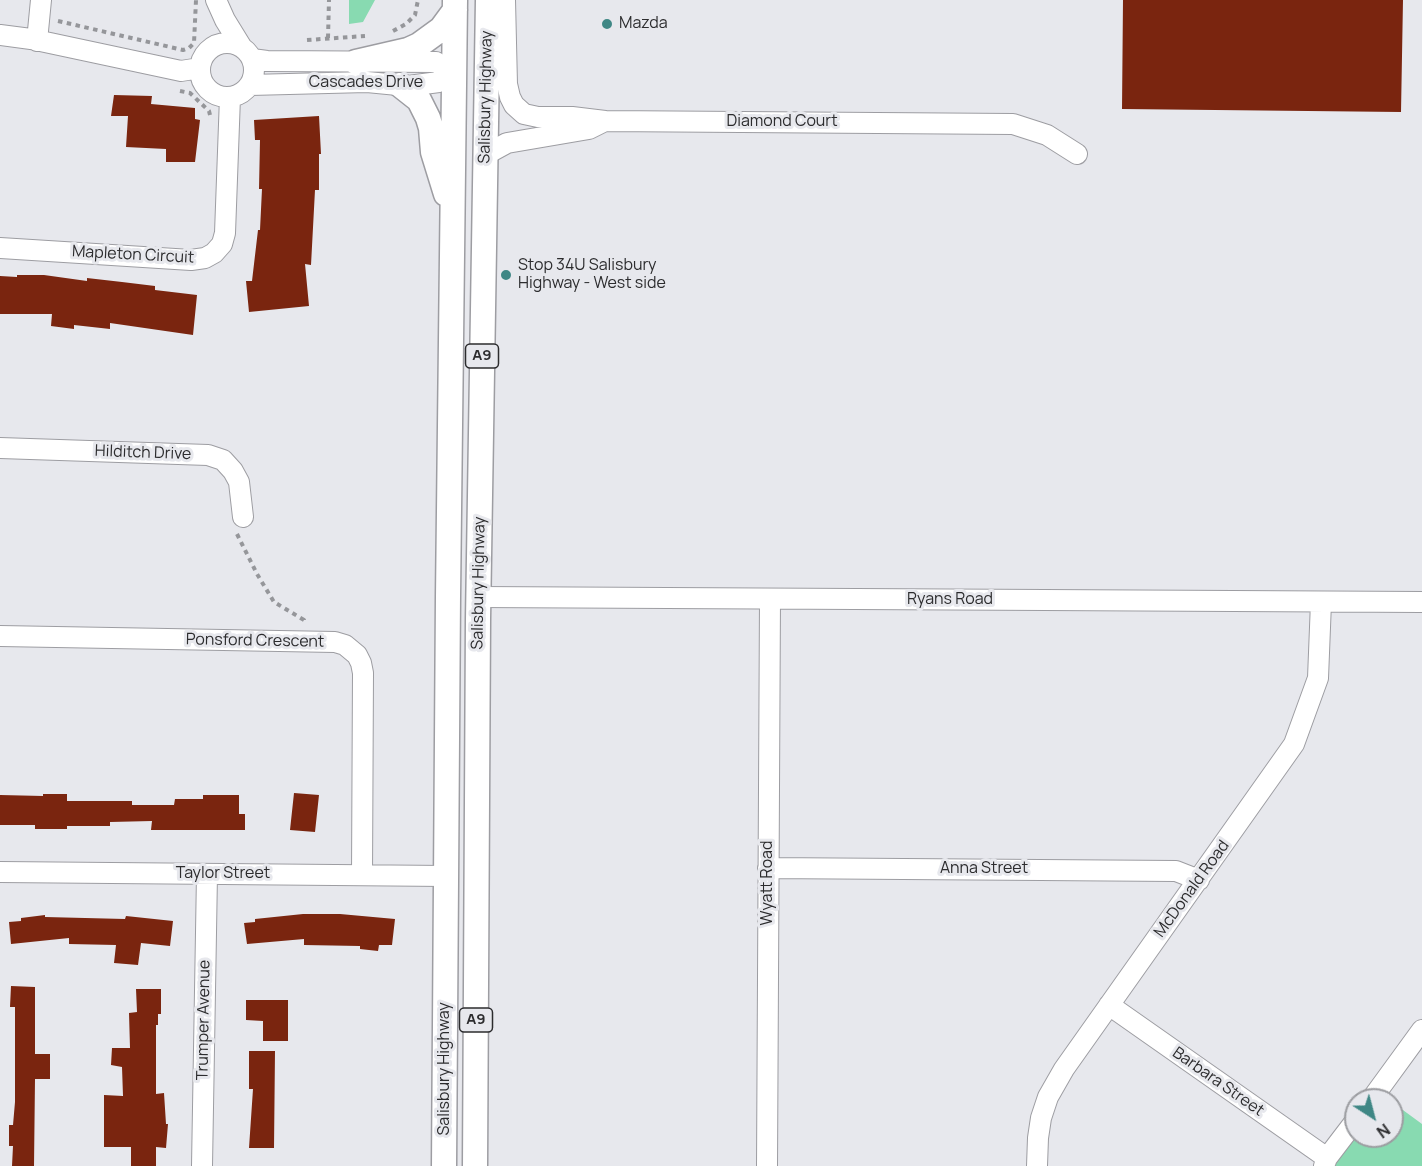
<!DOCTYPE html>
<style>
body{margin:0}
#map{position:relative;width:1422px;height:1166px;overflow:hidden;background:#e7e8ed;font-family:Manrope,sans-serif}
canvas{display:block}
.north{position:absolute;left:1344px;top:1088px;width:60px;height:60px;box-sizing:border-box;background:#e7e8ed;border:2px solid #9c9da1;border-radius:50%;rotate:144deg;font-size:16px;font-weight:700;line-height:24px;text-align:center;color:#2c2c2e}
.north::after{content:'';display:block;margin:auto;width:21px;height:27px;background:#3f8785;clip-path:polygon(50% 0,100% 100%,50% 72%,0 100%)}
</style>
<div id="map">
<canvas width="1422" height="1166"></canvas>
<div class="north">N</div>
</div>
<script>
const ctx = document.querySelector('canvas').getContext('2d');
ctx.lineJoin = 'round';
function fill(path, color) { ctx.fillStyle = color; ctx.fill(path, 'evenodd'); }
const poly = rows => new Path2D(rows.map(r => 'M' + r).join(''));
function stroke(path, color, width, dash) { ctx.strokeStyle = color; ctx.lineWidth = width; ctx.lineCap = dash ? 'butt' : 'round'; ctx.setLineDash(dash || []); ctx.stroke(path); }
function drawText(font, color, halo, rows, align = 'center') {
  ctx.font = font + ' Manrope,sans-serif'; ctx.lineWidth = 6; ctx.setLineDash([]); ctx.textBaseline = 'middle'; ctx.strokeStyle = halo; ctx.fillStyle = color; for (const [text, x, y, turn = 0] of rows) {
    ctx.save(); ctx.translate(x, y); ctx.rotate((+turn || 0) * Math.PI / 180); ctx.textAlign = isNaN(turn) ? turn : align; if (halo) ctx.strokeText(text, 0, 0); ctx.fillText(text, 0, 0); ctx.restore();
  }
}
const green = poly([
 [349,0,375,0,363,22,349,24],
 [1392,1102,1422,1124,1422,1166,1324,1166,1356,1136,1392,1136]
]);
const building = poly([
 [1123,0,1403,0,1401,112,1122,109],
 [114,95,152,96,151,104,195,108,195,119,200,120,195,162,166,162,166,149,126,147,128,116,111,116],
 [319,116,321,154,319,154,319,190,315,190,311,265,305,264,309,306,249,312,246,281,252,281,258,230,260,230,262,189,259,189,260,140,255,140,254,120],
 [17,275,44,275,87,281,87,278,122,282,155,286,155,290,197,295,193,335,110,323,110,329,74,325,74,329,51,326,52,314,0,314,0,276,17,277],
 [294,793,319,795,315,832,290,830],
 [43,794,67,794,67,801,132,801,132,805,174,805,175,799,203,799,203,795,239,795,239,814,245,814,245,830,151,830,152,821,110,822,110,826,67,826,67,829,35,829,35,825,0,825,0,795,43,796],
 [303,914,340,914,395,919,392,945,379,945,378,951,360,949,360,946,304,945,304,939,247,944,244,923,255,922,255,919],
 [45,915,45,917,125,919,126,916,173,921,170,946,141,943,138,965,114,963,116,945,69,944,69,938,11,944,9,922,21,921,21,918],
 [11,986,35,987,35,1054,50,1054,50,1079,35,1079,34,1166,12,1166,13,1146,9,1146,9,1125,13,1125,15,1102,15,1007,10,1007],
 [136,989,161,989,161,1014,158,1014,158,1025,156,1025,156,1094,164,1093,166,1124,168,1124,166,1148,156,1147,156,1166,131,1166,131,1147,104,1147,104,1095,123,1096,122,1067,111,1065,112,1048,130,1048,129,1013,137,1012],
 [246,1000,288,1000,288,1041,263,1041,263,1021,246,1020],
 [249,1051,275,1051,274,1148,249,1148,253,1089,249,1089]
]);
const path = poly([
 [58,21,183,50,189,48,194,43,196,0],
 [393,31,406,24,415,15,418,0],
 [328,38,329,0],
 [307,40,365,36],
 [180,91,190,93,209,111,210,115],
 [237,534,257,574,274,602,304,620,304,623]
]);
const minor = poly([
 [216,0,225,20,241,46],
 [505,0,507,84,510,97,514,105,524,114,538,117,572,117,605,121],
 [0,35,31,39,181,71,200,68],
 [37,41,41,0],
 '200 70a27 27 0 1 1 54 0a27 27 0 1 1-54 0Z',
 [250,85,367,82,408,86,439,82,454,73,436,62,267,61,252,59],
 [485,155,507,143,589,129,605,121,1013,124,1047,135,1077,154],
 [0,248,191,260,205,258,214,253,222,244,225,233,230,97],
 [0,448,208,455,223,460,233,471,239,482,243,517],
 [478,597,1422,602],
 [0,636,335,642,345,645,357,655,361,663,363,673,362,875],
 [768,868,1176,871,1199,880],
 [0,872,446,876],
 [1109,1005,1327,1158],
 [1371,1100,1422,1030],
 [202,1166,207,874],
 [767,1166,770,599],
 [1037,1166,1038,1138,1041,1118,1048,1097,1064,1069,1294,744,1318,678,1321,602],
 [1324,1166,1327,1158,1356,1120]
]);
const major = poly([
 [356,62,408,50,419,45,441,29,455,10],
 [400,85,419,100,428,118,431,128,433,152,446,194],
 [444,1166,448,596,455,0],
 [475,1166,478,619,488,0]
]);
const markers = [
 [607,24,6,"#3f8785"],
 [506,275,6,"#3f8785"]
];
const shields = [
 [482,356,33],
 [476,1020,33]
];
const shieldNames = [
 ["A9",482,356],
 ["A9",476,1020]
];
const poiNames = [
 ["Mazda",619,24],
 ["Stop 34U Salisbury",518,266],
 ["Highway - West side",518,284]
];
const streetNames = [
 ["Cascades Drive",366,83],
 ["Salisbury Highway",486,97,-89],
 ["Diamond Court",782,122],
 ["Mapleton Circuit",133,255,3],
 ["Hilditch Drive",143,453,2],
 ["Salisbury Highway",479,583,-89],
 ["Ryans Road",950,600],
 ["Ponsford Crescent",255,641,1],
 ["Anna Street",984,869],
 ["Taylor Street",223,874],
 ["Wyatt Road",768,883,-90],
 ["McDonald Road",1192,889,-54],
 ["Trumper Avenue",204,1020,-89],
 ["Salisbury Highway",445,1069,-90],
 ["Barbara Street",1218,1082,35]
];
fill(green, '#88dab1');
fill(building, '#7a250f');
stroke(minor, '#9d9da2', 22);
stroke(major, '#9d9da2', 27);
stroke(path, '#95969a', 4, [4.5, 4.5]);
stroke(minor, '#fff', 20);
stroke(major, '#fff', 24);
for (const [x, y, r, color] of markers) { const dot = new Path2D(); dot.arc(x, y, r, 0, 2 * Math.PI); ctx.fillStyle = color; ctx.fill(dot); stroke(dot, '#e7e8ed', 2); }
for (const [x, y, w] of shields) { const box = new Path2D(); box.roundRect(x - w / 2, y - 12, w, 24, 4.5); ctx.fillStyle = '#e7e8ed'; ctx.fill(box); stroke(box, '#2c2c2e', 1.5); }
drawText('bold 15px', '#2c2c2e', null, shieldNames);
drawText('16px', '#2c2c2e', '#e7e8ed', poiNames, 'left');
drawText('16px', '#2c2c2e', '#e7e8ed', streetNames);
</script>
